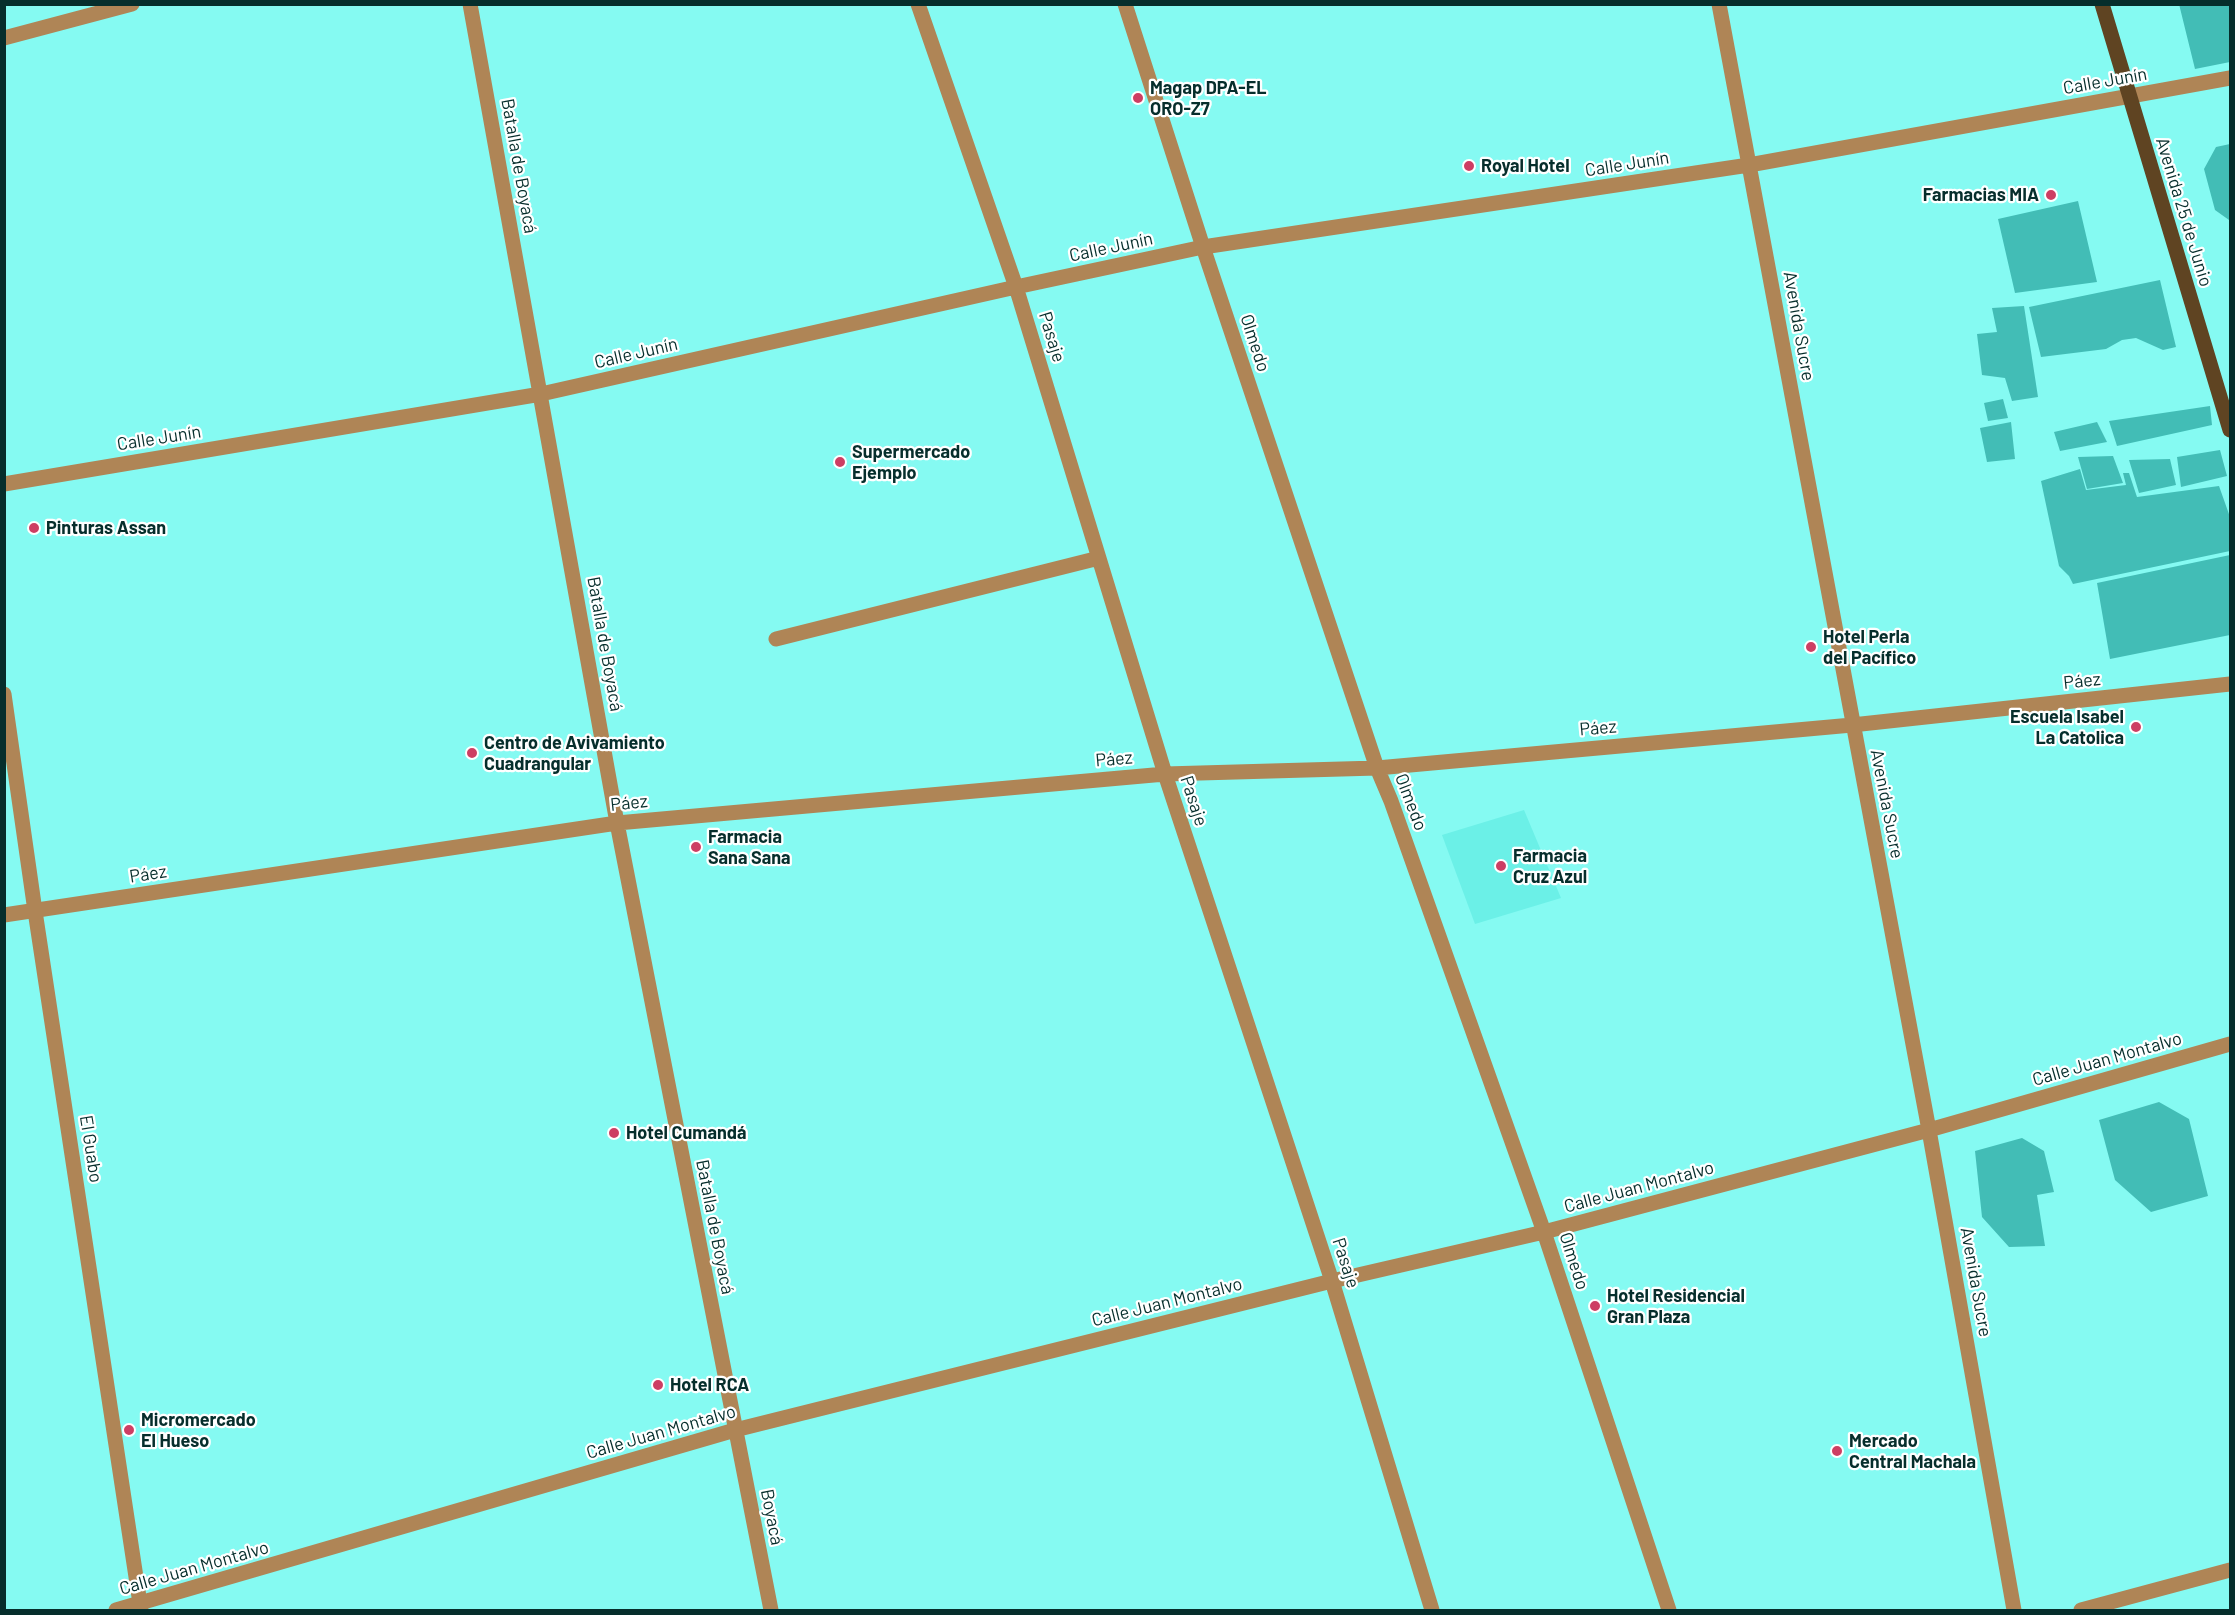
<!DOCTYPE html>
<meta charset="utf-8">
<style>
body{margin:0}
#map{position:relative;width:2235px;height:1615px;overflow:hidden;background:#85faf2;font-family:Barlow,sans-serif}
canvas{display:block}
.frame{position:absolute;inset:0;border:6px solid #062e2c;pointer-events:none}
</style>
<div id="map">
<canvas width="2235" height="1615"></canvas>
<div class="frame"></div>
</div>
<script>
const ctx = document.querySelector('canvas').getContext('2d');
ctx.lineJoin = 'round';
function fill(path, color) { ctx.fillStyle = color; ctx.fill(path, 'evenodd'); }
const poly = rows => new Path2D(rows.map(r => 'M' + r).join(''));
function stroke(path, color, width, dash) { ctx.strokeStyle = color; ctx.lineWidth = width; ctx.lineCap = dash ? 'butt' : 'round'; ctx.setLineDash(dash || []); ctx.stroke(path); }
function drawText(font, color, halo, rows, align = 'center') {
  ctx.font = font + ' Barlow,sans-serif'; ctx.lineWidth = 4.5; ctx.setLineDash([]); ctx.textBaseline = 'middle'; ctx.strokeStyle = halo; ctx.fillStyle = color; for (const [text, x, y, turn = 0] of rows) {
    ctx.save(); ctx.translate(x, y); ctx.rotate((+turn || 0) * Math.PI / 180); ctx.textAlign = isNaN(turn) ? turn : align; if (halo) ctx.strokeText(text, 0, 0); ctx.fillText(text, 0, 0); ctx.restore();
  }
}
const built = poly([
 [1524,810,1561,898,1475,924,1442,835]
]);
const building = poly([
 [2179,4,2230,4,2230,62,2195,69],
 [2230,144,2230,219,2229,220,2215,210,2204,169,2216,147],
 [2078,201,2097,282,2015,293,1998,219],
 [2160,280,2176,347,2163,350,2136,338,2122,340,2106,349,2041,357,2029,307],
 [2024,306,2038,397,2012,401,2005,378,1982,375,1977,334,1997,332,1992,308],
 [2003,399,2008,418,1988,421,1984,403],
 [2210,406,2212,425,2117,446,2109,421],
 [2011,422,2015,459,1987,462,1980,428],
 [2097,422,2107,442,2060,451,2054,432],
 [2220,450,2227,476,2181,487,2177,457],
 [2113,456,2123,483,2087,489,2078,457],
 [2170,459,2176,485,2139,493,2129,460],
 [2080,469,2086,490,2126,485,2123,473,2129,473,2137,497,2219,486,2230,517,2230,551,2073,584,2069,576,2059,566,2041,481],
 [2230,555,2230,635,2110,659,2097,583],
 [2159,1102,2189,1119,2208,1196,2151,1212,2115,1180,2099,1120],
 [2022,1138,2044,1151,2054,1192,2037,1195,2045,1246,2009,1247,1982,1217,1975,1151]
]);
const minor = poly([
 [470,4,617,823,771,1610],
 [918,4,1016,287,1165,774,1332,1281,1432,1610],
 [1125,4,1203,247,1377,768,1391,801,1544,1232,1669,1610],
 [1719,4,1929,1130,2014,1610],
 [4,38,132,4],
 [4,484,541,394,1016,287,1203,247,1749,165,2230,78],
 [776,639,1099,558],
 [4,694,35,911,141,1610],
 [4,915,617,823,1165,774,1377,768,1852,725,2230,684],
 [116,1610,735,1430,1332,1281,1544,1232,1929,1130,2230,1044],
 [2081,1610,2230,1570]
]);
const major = poly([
 [2102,4,2230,430]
]);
const markers = [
 [1138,98,6,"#cd3e63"],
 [1469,166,6,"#cd3e63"],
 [2051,195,6,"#cd3e63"],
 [840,462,6,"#cd3e63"],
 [34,528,6,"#cd3e63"],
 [1811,647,6,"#cd3e63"],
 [2136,727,6,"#cd3e63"],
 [472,753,6,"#cd3e63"],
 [696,847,6,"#cd3e63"],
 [1501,866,6,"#cd3e63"],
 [614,1133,6,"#cd3e63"],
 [1595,1306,6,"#cd3e63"],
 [658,1385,6,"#cd3e63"],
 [129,1430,6,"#cd3e63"],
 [1837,1451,6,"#cd3e63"]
];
const streetNames = [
 ["Calle Junín",2105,81,-10],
 ["Calle Junín",1627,164,-9],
 ["Batalla de Boyacá",519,166,80],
 ["Avenida 25 de Junio",2184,212,73],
 ["Calle Junín",1111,247,-12],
 ["Avenida Sucre",1799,326,80],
 ["Pasaje",1052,337,73],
 ["Olmedo",1255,343,72],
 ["Calle Junín",636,353,-13],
 ["Calle Junín",159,438,-9],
 ["Batalla de Boyacá",605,644,80],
 ["Páez",2082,681,-6],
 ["Páez",1598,728,-5],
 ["Páez",1114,759,-5],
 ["Pasaje",1194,801,72],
 ["Olmedo",1411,802,69],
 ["Páez",629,803,-6],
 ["Avenida Sucre",1887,804,79],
 ["Páez",148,874,-9],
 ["Calle Juan Montalvo",2107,1059,-16],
 ["El Guabo",91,1149,81],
 ["Calle Juan Montalvo",1639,1187,-15],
 ["Batalla de Boyacá",715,1227,79],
 ["Olmedo",1574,1261,72],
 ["Pasaje",1346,1263,72],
 ["Avenida Sucre",1976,1282,80],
 ["Calle Juan Montalvo",1167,1302,-14],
 ["Calle Juan Montalvo",661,1432,-16],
 ["Boyacá",772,1517,79],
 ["Calle Juan Montalvo",194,1568,-16]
];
const poiNames = [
 ["Magap DPA-EL",1150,88],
 ["ORO-Z7",1150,109],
 ["Royal Hotel",1481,166],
 ["Farmacias MIA",2039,195,"right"],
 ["Supermercado",852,452],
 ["Ejemplo",852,473],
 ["Pinturas Assan",46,528],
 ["Hotel Perla",1823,637],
 ["del Pacífico",1823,658],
 ["Escuela Isabel",2124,717,"right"],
 ["La Catolica",2124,738,"right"],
 ["Centro de Avivamiento",484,743],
 ["Cuadrangular",484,764],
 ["Farmacia",708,837],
 ["Sana Sana",708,858],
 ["Farmacia",1513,856],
 ["Cruz Azul",1513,877],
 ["Hotel Cumandá",626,1133],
 ["Hotel Residencial",1607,1296],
 ["Gran Plaza",1607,1317],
 ["Hotel RCA",670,1385],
 ["Micromercado",141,1420],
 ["El Hueso",141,1441],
 ["Mercado",1849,1441],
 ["Central Machala",1849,1462]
];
fill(built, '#6bf0e7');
fill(building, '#42bdb6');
stroke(minor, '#af8556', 15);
stroke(major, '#5f4422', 15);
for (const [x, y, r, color] of markers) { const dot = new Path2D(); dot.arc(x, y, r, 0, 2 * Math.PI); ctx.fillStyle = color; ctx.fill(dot); stroke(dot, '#fff', 2); }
drawText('18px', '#062e2c', '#fff', streetNames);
drawText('bold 18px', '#062e2c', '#fff', poiNames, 'left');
</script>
